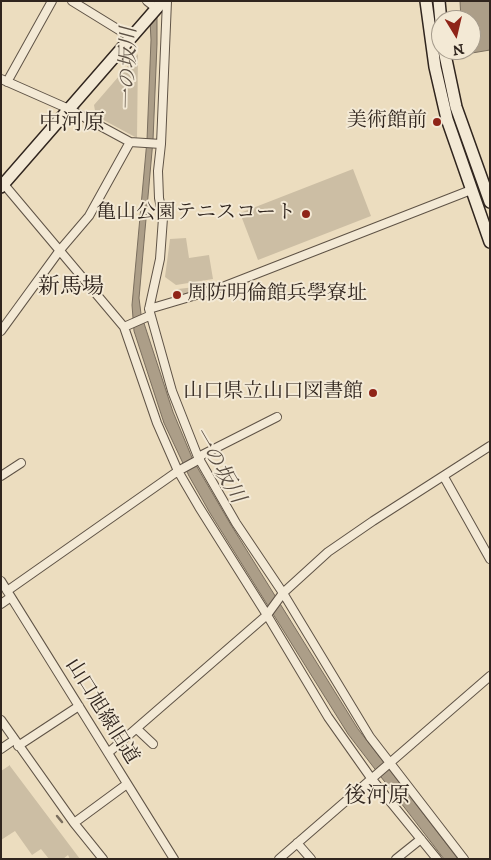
<!DOCTYPE html>
<meta charset="utf-8">
<style>
body{margin:0}
#map{position:relative;width:491px;height:860px;overflow:hidden;background:#ecddbf;font-family:"IM FELL DW Pica",serif}
canvas{display:block}
.frame{position:absolute;inset:0;border:2px solid #30251e;pointer-events:none}
.north{position:absolute;left:431px;top:10px;width:50px;height:50px;box-sizing:border-box;background:#f3e9d5;border:1px solid #a59b8c;border-radius:50%;rotate:171deg;font-size:14px;font-weight:700;line-height:20px;text-align:center;color:#30251e}
.north::after{content:'';display:block;margin:auto;width:18px;height:22px;background:#8f2418;clip-path:polygon(50% 0,100% 100%,50% 72%,0 100%)}
</style>
<div id="map">
<canvas width="491" height="860"></canvas>
<div class="frame"></div>
<div class="north">N</div>
</div>
<script>
const ctx = document.querySelector('canvas').getContext('2d');
ctx.lineJoin = 'round';
function fill(path, color) { ctx.fillStyle = color; ctx.fill(path, 'evenodd'); }
const poly = rows => new Path2D(rows.map(r => 'M' + r).join(''));
function stroke(path, color, width, dash) { ctx.strokeStyle = color; ctx.lineWidth = width; ctx.lineCap = dash ? 'butt' : 'round'; ctx.setLineDash(dash || []); ctx.stroke(path); }
function drawText(font, color, halo, rows, align = 'center') {
  ctx.font = font + ' "IM FELL DW Pica","Noto Serif JP",serif'; ctx.lineWidth = 4; ctx.setLineDash([]); ctx.textBaseline = 'middle'; ctx.strokeStyle = halo; ctx.fillStyle = color; for (const [text, x, y, turn = 0] of rows) {
    ctx.save(); ctx.translate(x, y); ctx.rotate((+turn || 0) * Math.PI / 180); ctx.textAlign = isNaN(turn) ? turn : align; if (halo) ctx.strokeText(text, 0, 0); ctx.fillText(text, 0, 0); ctx.restore();
  }
}
const green = poly([
 [138,54,137,138,96,116,94,105],
 [353,169,371,216,258,260,240,213],
 [186,238,189,258,209,255,213,279,176,285,165,277,170,239],
 [212,285,215,287,171,299,178,289],
 [10,765,10,766,80,859,70,859,68,855,63,859,49,859,41,849,32,855,15,831,1,840,1,771]
]);
const water = poly([
 [149,1,157,1,157,44,153,140,139,298,141,314,173,412,193,460,231,525,358,729,458,859,444,859,348,734,210,513,189,476,164,423,134,331,132,305,147,140,151,40,149,1],
 [460,1,490,1,490,50,466,54,466,50,471,50,471,20,461,20,460,1]
]);
const stream = poly([
 [57,816,62,822]
]);
const minor = poly([
 [72,1,132,38],
 [147,1,157,9],
 [167,1,161,144,158,171,159,198,163,218,160,259,149,309,172,391,198,457,236,523,283,593,370,737,464,859],
 [1,79,69,109,130,142,161,144],
 [7,82,52,1],
 [2,182,124,327,157,423,178,471,199,507,267,615,328,717,371,778,437,859],
 [149,309,220,288,471,190],
 [124,327,149,316],
 [1,331,60,250,89,216,130,142],
 [198,457,277,417],
 [1,476,21,463],
 [444,477,490,559],
 [1,581,174,859],
 [7,591,178,471,200,459],
 [1,604,11,597],
 [1,720,74,823,103,859],
 [137,729,153,744],
 [18,746,79,706],
 [1,749,14,740],
 [108,753,267,615,283,593,328,552,373,521,490,446],
 [74,823,127,784],
 [297,843,311,859],
 [279,859,490,676],
 [396,859,421,839]
]);
const secondary = poly([
 [426,1,435,67,447,119,490,242],
 [439,1,441,22],
 [444,50,456,107,490,202],
 [1,187,163,1]
]);
const markers = [
 [437,122,5,"#8f2418"],
 [306,214,5,"#8f2418"],
 [177,295,5,"#8f2418"],
 [373,393,5,"#8f2418"]
];
const poiNames = [
 ["美術館前",427,122],
 ["亀山公園テニスコート",296,214],
 ["周防明倫館兵學寮址",187,295,"left"],
 ["山口県立山口図書館",363,393]
];
const streetNames = [
 ["山口旭線旧道",101,712,58]
];
const waterNames = [
 ["一の坂川",130,69,-89],
 ["一の坂川",217,466,60]
];
const quarterNames = [
 ["中河原",72,124],
 ["新馬場",71,288],
 ["後河原",377,797]
];
fill(green, '#ccbea4');
fill(water, '#ac9e88');
stroke(water, '#7a6e5e', 1);
stroke(stream, '#7a6e5e', 2.5);
stroke(minor, '#5f5346', 10);
stroke(secondary, '#30251e', 14);
stroke(minor, '#f3e9d5', 8);
stroke(secondary, '#f3e9d5', 11);
for (const [x, y, r, color] of markers) { const dot = new Path2D(); dot.arc(x, y, r, 0, 2 * Math.PI); ctx.fillStyle = color; ctx.fill(dot); stroke(dot, '#f3e9d5', 2); }
drawText('20px', '#30251e', '#f3e9d5', poiNames, 'right');
drawText('20px', '#30251e', '#f3e9d5', streetNames);
drawText('italic 21px', '#5b4f43', '#f3e9d5', waterNames);
drawText('22px', '#30251e', '#f3e9d5', quarterNames);
</script>
